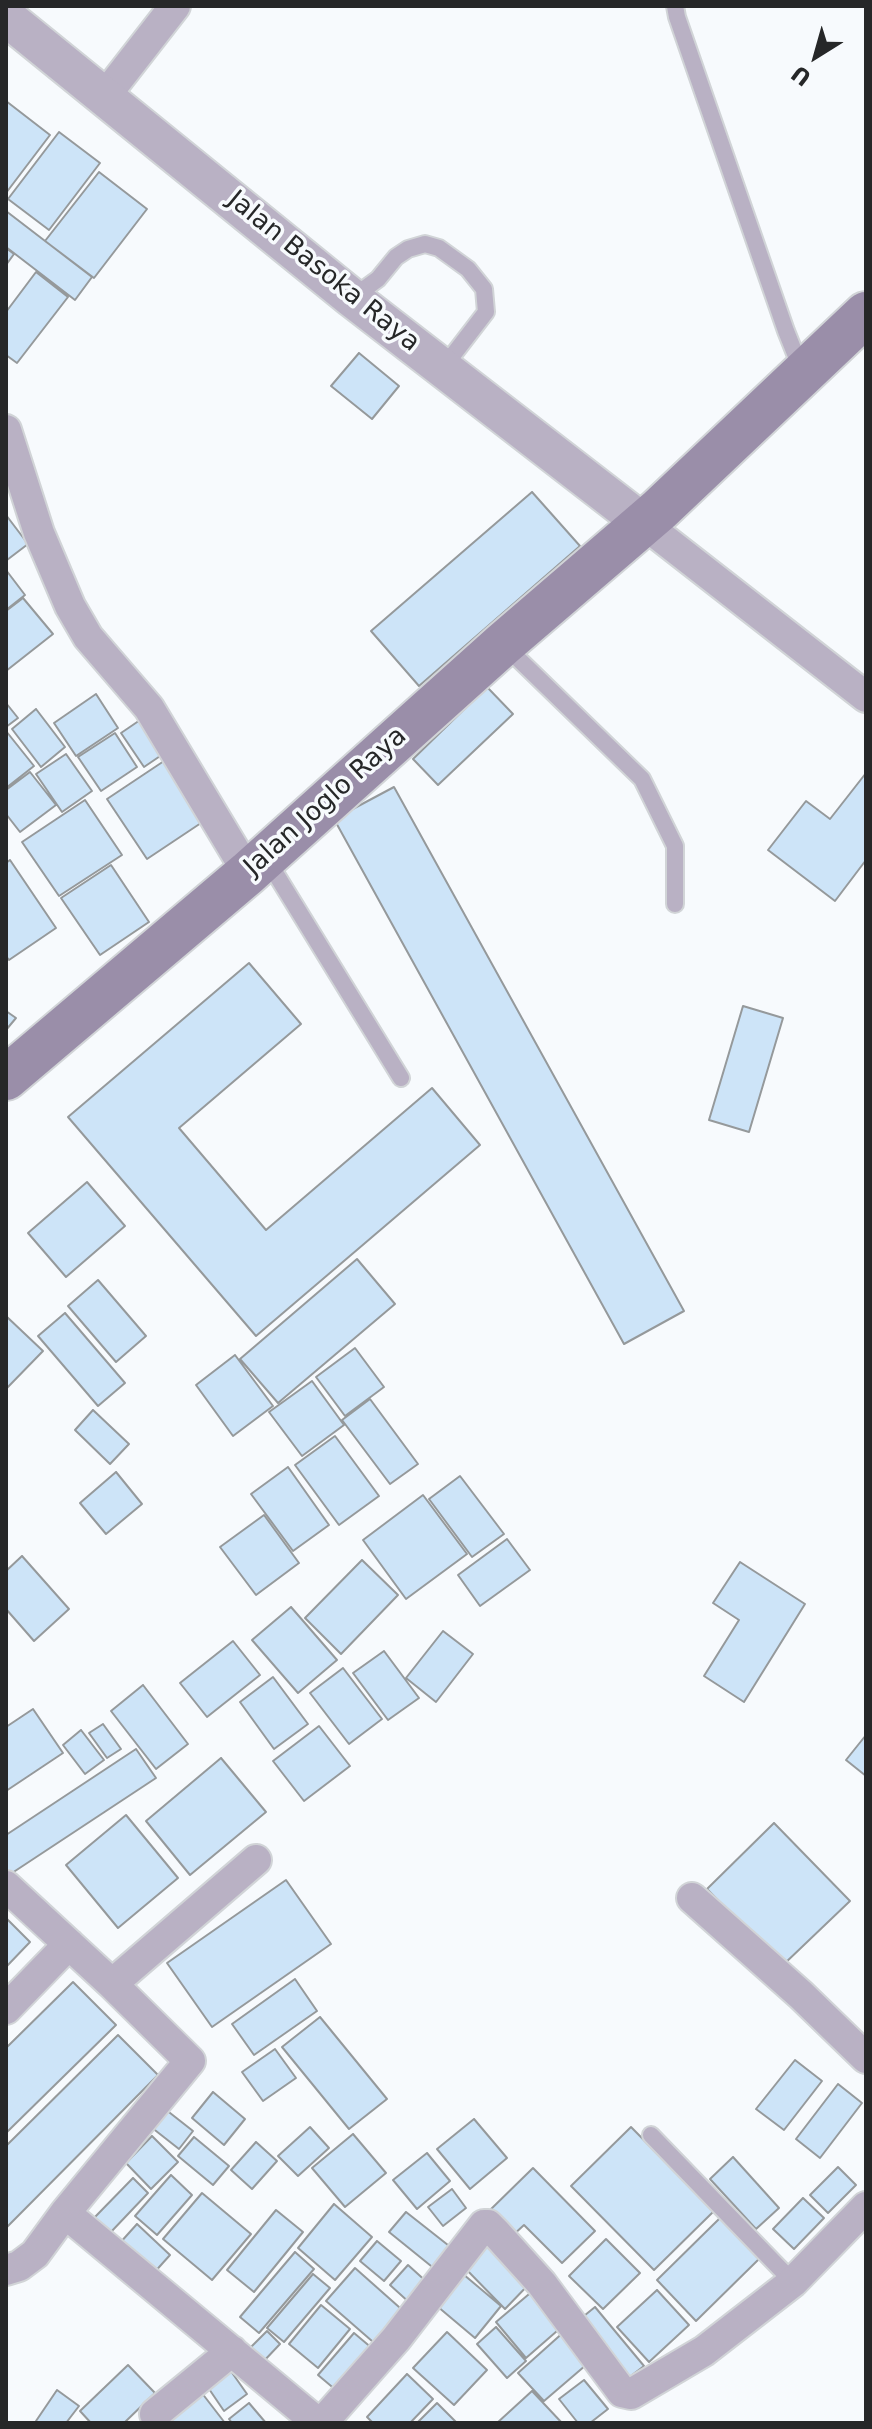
<!DOCTYPE html>
<style>
body{margin:0}
#map{position:relative;width:872px;height:2429px;overflow:hidden;background:#f7fafd;font-family:"DejaVu Sans",sans-serif}
canvas{display:block}
.frame{position:absolute;inset:0;border:8px solid #262728;pointer-events:none}
.north{position:absolute;left:776px;top:16px;width:80px;height:80px;-webkit-text-stroke:6px #f7fafd;paint-order:stroke;rotate:217deg;font-size:22px;font-weight:700;line-height:32px;text-align:center;color:#262728}
.north::after{content:'';display:block;margin:auto;width:28px;height:36px;background:#262728;clip-path:polygon(50% 0,100% 100%,50% 72%,0 100%)}
</style>
<div id="map">
<canvas width="872" height="2429"></canvas>
<div class="frame"></div>
<div class="north">U</div>
</div>
<script>
const ctx = document.querySelector('canvas').getContext('2d');
ctx.lineJoin = 'round';
function fill(path, color) { ctx.fillStyle = color; ctx.fill(path, 'evenodd'); }
const poly = rows => new Path2D(rows.map(r => 'M' + r).join(''));
function stroke(path, color, width, dash) { ctx.strokeStyle = color; ctx.lineWidth = width; ctx.lineCap = dash ? 'butt' : 'round'; ctx.setLineDash(dash || []); ctx.stroke(path); }
function drawText(font, color, halo, rows, align = 'center') {
  ctx.font = font + ' "DejaVu Sans",sans-serif'; ctx.lineWidth = 7; ctx.setLineDash([]); ctx.textBaseline = 'middle'; ctx.strokeStyle = halo; ctx.fillStyle = color; for (const [text, x, y, turn = 0] of rows) {
    ctx.save(); ctx.translate(x, y); ctx.rotate((+turn || 0) * Math.PI / 180); ctx.textAlign = isNaN(turn) ? turn : align; if (halo) ctx.strokeText(text, 0, 0); ctx.fillText(text, 0, 0); ctx.restore();
  }
}
const building = poly([
 [6,101,50,135,6,193,6,101],
 [59,132,100,163,49,230,8,199,59,132],
 [99,172,147,209,94,278,45,241,99,172],
 [6,211,92,277,75,300,6,247,6,211],
 [6,248,14,254,6,265,6,248],
 [36,272,68,297,17,363,6,355,6,312,36,272],
 [359,353,399,386,372,419,331,386,359,353],
 [532,492,580,546,419,686,371,631,532,492],
 [6,515,28,544,7,560,6,559,6,515],
 [6,570,25,595,6,610,6,570],
 [23,598,53,634,6,671,6,611,23,598],
 [487,687,513,714,438,785,413,759,487,687],
 [96,694,118,728,76,756,54,723,96,694],
 [6,703,18,718,6,727,6,703],
 [36,709,65,747,41,767,12,729,36,709],
 [146,716,169,750,144,767,121,733,146,716],
 [6,731,34,766,6,788,6,731],
 [115,733,137,767,101,791,78,757,115,733],
 [66,754,92,791,62,812,36,774,66,754],
 [167,759,207,819,147,859,107,799,167,759],
 [30,772,56,805,20,832,6,814,6,790,30,772],
 [866,773,866,860,835,901,768,850,806,801,830,819,866,773],
 [394,787,684,1311,624,1344,334,819,394,787],
 [85,800,122,855,59,896,22,842,85,800],
 [10,860,56,928,9,960,6,956,6,863,10,860],
 [111,865,149,922,100,955,61,898,111,865],
 [249,963,301,1024,179,1128,266,1230,432,1088,480,1145,256,1336,68,1117,249,963],
 [743,1006,783,1018,749,1132,709,1120,743,1006],
 [6,1011,16,1018,6,1030,6,1011],
 [87,1182,125,1226,66,1277,28,1233,87,1182],
 [357,1259,395,1304,278,1403,240,1359,357,1259],
 [98,1280,146,1336,116,1362,68,1306,98,1280],
 [65,1313,125,1383,98,1406,38,1336,65,1313],
 [6,1316,43,1351,6,1389,6,1316],
 [355,1348,384,1387,345,1416,316,1377,355,1348],
 [235,1355,273,1406,233,1436,196,1385,235,1355],
 [312,1381,344,1425,302,1456,269,1412,312,1381],
 [370,1399,418,1464,390,1484,342,1420,370,1399],
 [93,1410,129,1444,110,1464,75,1430,93,1410],
 [335,1436,379,1496,339,1525,295,1465,335,1436],
 [288,1467,329,1525,293,1551,251,1494,288,1467],
 [116,1472,142,1504,106,1534,80,1503,116,1472],
 [460,1476,504,1534,472,1557,429,1499,460,1476],
 [423,1495,467,1554,406,1599,363,1540,423,1495],
 [264,1515,299,1563,256,1595,220,1547,264,1515],
 [507,1539,530,1570,480,1606,458,1575,507,1539],
 [22,1556,69,1609,34,1641,6,1609,6,1571,22,1556],
 [362,1560,398,1595,341,1654,305,1618,362,1560],
 [740,1562,805,1604,744,1702,704,1676,739,1620,713,1603,740,1562],
 [291,1607,337,1660,298,1693,252,1640,291,1607],
 [443,1631,473,1654,436,1702,406,1678,443,1631],
 [233,1641,260,1675,207,1717,180,1683,233,1641],
 [384,1651,419,1698,388,1720,353,1673,384,1651],
 [343,1668,382,1719,349,1744,310,1693,343,1668],
 [273,1677,308,1724,274,1749,240,1702,273,1677],
 [143,1685,188,1744,156,1769,111,1711,143,1685],
 [33,1709,63,1753,6,1791,6,1727,33,1709],
 [103,1724,121,1749,107,1758,89,1733,103,1724],
 [319,1726,350,1766,304,1801,273,1761,319,1726],
 [81,1730,104,1760,85,1774,63,1745,81,1730],
 [866,1735,866,1776,846,1760,866,1735],
 [136,1749,156,1778,6,1877,6,1835,136,1749],
 [221,1758,266,1812,190,1875,146,1821,221,1758],
 [126,1815,178,1878,118,1928,66,1865,126,1815],
 [774,1823,850,1901,782,1966,707,1889,774,1823],
 [286,1880,331,1944,212,2027,167,1963,286,1880],
 [6,1918,30,1942,6,1967,6,1918],
 [295,1979,317,2011,254,2055,232,2024,295,1979],
 [73,1982,116,2025,6,2133,6,2048,73,1982],
 [320,2017,387,2099,349,2129,282,2047,320,2017],
 [118,2035,158,2075,6,2228,6,2146,118,2035],
 [275,2049,296,2078,263,2101,242,2072,275,2049],
 [795,2060,822,2081,784,2130,756,2109,795,2060],
 [838,2084,862,2103,820,2158,796,2139,838,2084],
 [213,2092,245,2119,224,2145,192,2118,213,2092],
 [165,2109,193,2131,179,2149,151,2127,165,2109],
 [474,2119,507,2158,470,2189,437,2149,474,2119],
 [310,2127,329,2148,298,2176,278,2156,310,2127],
 [631,2127,714,2211,654,2270,571,2186,631,2127],
 [353,2134,386,2173,345,2207,312,2168,353,2134],
 [152,2136,178,2162,151,2189,126,2163,152,2136],
 [194,2137,229,2166,213,2185,178,2156,194,2137],
 [256,2142,277,2161,252,2189,231,2170,256,2142],
 [427,2153,450,2181,417,2209,393,2180,427,2153],
 [733,2157,779,2208,756,2229,710,2179,733,2157],
 [838,2167,856,2185,828,2213,810,2195,838,2167],
 [533,2168,595,2231,562,2263,524,2225,511,2237,487,2213,533,2168],
 [171,2175,192,2195,157,2235,135,2216,171,2175],
 [133,2178,148,2193,110,2233,94,2218,133,2178],
 [452,2189,466,2208,443,2226,428,2207,452,2189],
 [202,2193,251,2234,212,2280,163,2239,202,2193],
 [803,2198,824,2218,794,2249,773,2229,803,2198],
 [334,2204,372,2237,335,2280,298,2248,334,2204],
 [276,2210,303,2232,254,2292,227,2270,276,2210],
 [406,2212,453,2249,436,2270,389,2232,406,2212],
 [720,2218,760,2258,696,2321,657,2280,720,2218],
 [137,2224,170,2255,152,2275,119,2244,137,2224],
 [488,2238,531,2282,505,2309,461,2264,488,2238],
 [606,2239,640,2273,603,2309,569,2276,606,2239],
 [377,2241,401,2261,384,2281,360,2261,377,2241],
 [295,2252,314,2269,259,2333,240,2317,295,2252],
 [408,2265,429,2284,411,2304,390,2285,408,2265],
 [355,2268,408,2315,380,2348,326,2301,355,2268],
 [457,2269,501,2306,475,2338,431,2301,457,2269],
 [313,2274,330,2288,284,2342,267,2328,313,2274],
 [535,2289,565,2324,526,2358,496,2322,535,2289],
 [657,2290,689,2325,649,2362,617,2327,657,2290],
 [321,2305,350,2329,318,2368,289,2344,321,2305],
 [595,2307,644,2366,623,2382,574,2324,595,2307],
 [496,2327,526,2361,507,2378,477,2344,496,2327],
 [566,2330,593,2359,544,2401,518,2373,566,2330],
 [267,2331,280,2344,262,2363,249,2349,267,2331],
 [447,2332,487,2370,454,2405,413,2368,447,2332],
 [354,2333,373,2349,337,2391,318,2375,354,2333],
 [128,2365,155,2393,124,2423,91,2423,80,2411,128,2365],
 [228,2367,247,2394,224,2411,205,2383,228,2367],
 [407,2374,433,2399,410,2423,373,2423,367,2417,407,2374],
 [584,2380,608,2409,590,2423,578,2423,559,2399,584,2380],
 [198,2388,225,2423,162,2423,198,2388],
 [57,2390,79,2406,66,2423,39,2423,36,2421,57,2390],
 [532,2391,562,2423,497,2423,532,2391],
 [249,2403,266,2423,232,2423,229,2419,249,2403],
 [437,2403,457,2423,417,2423,437,2403]
]);
const service = poly([
 [675,6,677,17,786,331,802,371],
 [352,298,378,279,396,257,408,249,425,244,439,248,468,269,484,289,486,312,443,368],
 [503,644,642,779,675,846,675,904],
 [266,858,401,1078],
 [651,2135,793,2282]
]);
const minor = poly([
 [105,96,175,6],
 [6,430,39,533,70,606,88,637,149,708,248,873],
 [643,523,866,697],
 [6,1886,112,1984,190,2061,65,2213,35,2254,19,2266,6,2270],
 [692,1898,801,1995,866,2058],
 [112,1984,256,1860],
 [6,2009,69,1944],
 [65,2213,318,2423],
 [155,2414,232,2351],
 [322,2423,396,2339,484,2225,488,2225,495,2232,542,2284,622,2392,631,2394,704,2351,793,2282,866,2207]
]);
const tertiary = poly([
 [6,17,352,298,643,523]
]);
const secondary = poly([
 [6,1078,248,873,503,644,659,510,866,314]
]);
const streetNames = [
 ["Jalan Basoka Raya",323,272,39],
 ["Jalan Joglo Raya",326,802,-42]
];
fill(building, '#cde4f8');
stroke(building, '#95999b', 2);
stroke(service, '#d1d4d7', 20);
stroke(minor, '#d1d4d7', 34);
stroke(tertiary, '#d1d4d7', 42);
stroke(secondary, '#d1d4d7', 48);
stroke(service, '#b9b1c4', 16);
stroke(minor, '#b9b1c4', 30);
stroke(tertiary, '#b9b1c4', 38);
stroke(secondary, '#9a8ea9', 44);
drawText('26px', '#262728', '#f7fafd', streetNames);
</script>
